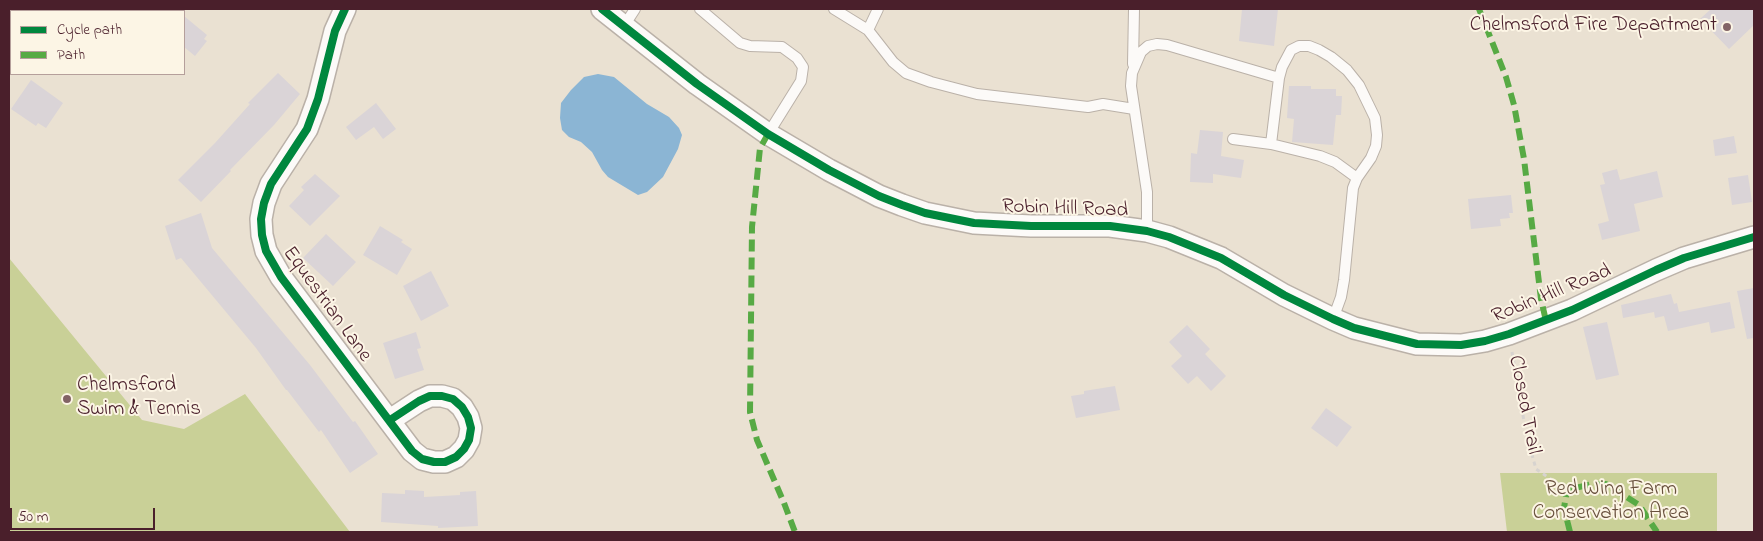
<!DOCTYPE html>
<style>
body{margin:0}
#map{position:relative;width:1763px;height:541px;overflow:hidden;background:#eae1d2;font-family:"Indie Flower",sans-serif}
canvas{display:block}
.frame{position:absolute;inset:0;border:10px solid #4a1f2b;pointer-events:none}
.legend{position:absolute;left:10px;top:10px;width:175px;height:65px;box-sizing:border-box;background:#fcf5e5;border:1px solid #b59f9b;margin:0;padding:6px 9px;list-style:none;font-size:15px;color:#4a1f2b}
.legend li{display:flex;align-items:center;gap:10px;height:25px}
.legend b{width:25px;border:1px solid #b59f9b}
.scale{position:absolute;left:10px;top:508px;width:145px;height:22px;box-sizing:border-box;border:2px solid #4a1f2b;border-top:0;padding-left:6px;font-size:15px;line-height:18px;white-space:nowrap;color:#4a1f2b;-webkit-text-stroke:4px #fcf5e5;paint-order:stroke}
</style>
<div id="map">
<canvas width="1763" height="541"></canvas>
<div class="frame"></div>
<ul class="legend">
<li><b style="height:6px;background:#00873e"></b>Cycle path</li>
<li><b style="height:6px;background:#57aa44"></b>Path</li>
</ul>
<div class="scale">50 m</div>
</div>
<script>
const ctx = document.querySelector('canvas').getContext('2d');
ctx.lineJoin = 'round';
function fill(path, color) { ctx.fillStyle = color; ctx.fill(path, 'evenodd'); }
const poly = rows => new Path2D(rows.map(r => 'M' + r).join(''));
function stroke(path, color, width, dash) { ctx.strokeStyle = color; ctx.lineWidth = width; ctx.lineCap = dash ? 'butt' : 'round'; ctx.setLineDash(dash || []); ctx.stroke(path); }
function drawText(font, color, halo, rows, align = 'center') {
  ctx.font = font + ' "Indie Flower",sans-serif'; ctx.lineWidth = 4; ctx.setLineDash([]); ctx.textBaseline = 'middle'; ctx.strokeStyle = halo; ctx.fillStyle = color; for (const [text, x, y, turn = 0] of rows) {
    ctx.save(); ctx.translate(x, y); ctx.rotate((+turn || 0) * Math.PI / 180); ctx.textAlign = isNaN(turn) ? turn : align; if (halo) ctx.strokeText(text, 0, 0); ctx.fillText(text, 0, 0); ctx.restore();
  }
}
const green = poly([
 [9,9,36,9,35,11,11,11,11,48,9,52],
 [9,258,142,420,184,429,245,394,350,532,9,532],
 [1500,473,1717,473,1717,532,1507,532]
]);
const water = poly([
 [598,74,614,77,647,104,669,117,679,128,682,135,678,149,663,177,647,192,638,195,608,177,602,170,592,152,581,142,569,137,562,130,560,118,561,103,571,90,584,77]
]);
const building = poly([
 [1242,9,1278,9,1274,46,1239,41],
 [1711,9,1754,9,1754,25,1729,49,1700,19],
 [184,16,207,35,204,39,207,41,195,56,184,47],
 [278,73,300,94,274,125,230,170,231,171,201,202,178,180,215,143,250,104,248,103],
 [31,80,63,103,46,128,38,123,36,126,11,109],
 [1289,86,1311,86,1311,89,1336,89,1336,96,1342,96,1341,115,1336,115,1333,145,1292,142,1294,119,1287,118],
 [376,103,396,129,383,139,374,127,356,140,346,127],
 [1200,130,1223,132,1221,156,1244,160,1241,178,1213,174,1213,183,1190,182,1191,153,1197,154],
 [1734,136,1737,153,1715,156,1713,140],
 [1617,169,1620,180,1657,171,1663,197,1634,204,1640,231,1602,240,1598,224,1609,221,1600,185,1605,184,1602,173],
 [315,174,340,196,310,226,289,206,304,190,301,187],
 [1748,175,1752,202,1732,205,1728,178],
 [1511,195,1513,213,1509,213,1510,218,1500,219,1501,226,1471,229,1468,199],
 [201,213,212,248,310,365,353,422,355,421,378,454,350,473,321,430,319,432,287,390,286,390,256,348,181,258,176,260,165,226],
 [380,226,403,240,401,242,412,249,397,275,363,255],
 [326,234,356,262,333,286,303,258],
 [431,271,449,306,421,321,403,286],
 [1754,288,1754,338,1747,339,1737,291],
 [1671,294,1674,304,1677,303,1679,312,1730,302,1735,328,1711,333,1709,322,1668,331,1664,316,1655,318,1654,312,1623,318,1621,305],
 [1607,322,1619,375,1596,380,1583,327],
 [1187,325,1210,349,1205,354,1226,376,1211,391,1197,376,1188,384,1171,366,1182,356,1169,342],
 [416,332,421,348,417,349,424,370,395,379,383,343],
 [1115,386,1120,410,1076,418,1071,396,1084,394,1084,391],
 [1326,408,1352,427,1337,447,1311,428],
 [405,490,424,491,424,497,460,495,460,492,476,491,478,526,438,528,438,526,381,522,382,493,405,494]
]);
const path = poly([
 [1512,352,1526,433,1536,469,1567,490]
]);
const lane = poly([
 [700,9,740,43,750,46,782,47,797,58,803,67,801,81,768,134],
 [834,9,868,30,893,62,906,73,931,82,977,94,1088,107,1103,104,1134,109],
 [624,26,635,9],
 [868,30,878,9],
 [1133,64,1134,9],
 [1233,139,1271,144,1320,156,1335,162,1357,178],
 [1271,144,1279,78,1282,67,1291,50,1299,46,1309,46,1319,50,1331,57,1347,70,1359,85,1375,118,1377,135,1376,146,1371,158,1357,178,1353,188,1344,280,1341,297,1333,319],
 [1147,231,1147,192,1131,86,1132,73,1141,52,1148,46,1157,44,1167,45,1279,78]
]);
const street = poly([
 [345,9,335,31,318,99,307,129,271,184,264,203,261,219,262,235,266,251,281,277,412,451,422,459,434,462,445,462,456,457,464,449,469,440,471,428,468,417,462,407,453,399,442,396,430,396,419,401,390,420],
 [602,9,697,84,768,134,829,170,879,196,902,205,925,213,974,223,1031,226,1110,226,1147,231,1169,237,1221,258,1284,295,1333,319,1354,328,1417,344,1461,345,1485,341,1509,334,1572,310,1656,270,1684,258,1754,237]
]);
const quiet = poly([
 [1479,9,1506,77,1514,105,1524,159,1541,299,1546,321],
 [768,134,760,148,752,227,750,412,757,440,784,503,795,532],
 [1570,532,1564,508,1567,490,1592,484,1606,484,1639,505,1657,532]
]);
const cycleway = poly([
 [345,9,335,31,318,99,307,129,271,184,264,203,261,219,262,235,266,251,281,277,412,451,422,459,434,462,445,462,456,457,464,449,469,440,471,428,468,417,462,407,453,399,442,396,430,396,419,401,390,420],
 [602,9,697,84,768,134,829,170,879,196,902,205,925,213,974,223,1031,226,1110,226,1147,231,1169,237,1221,258,1284,295,1333,319,1354,328,1417,344,1461,345,1485,341,1509,334,1572,310,1656,270,1684,258,1754,237]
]);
const markers = [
 [1727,27,5,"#826365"],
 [67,399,5,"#826365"]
];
const poiNames = [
 ["Chelmsford Fire Department",1717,27],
 ["Chelmsford",77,387,"left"],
 ["Swim & Tennis",77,411,"left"]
];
const streetNames = [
 ["Robin Hill Road",1065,210,2],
 ["Robin Hill Road",1552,295,-22],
 ["Equestrian Lane",326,305,54],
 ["Closed Trail",1523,405,79]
];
const parkNames = [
 ["Red Wing Farm",1611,491],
 ["Conservation Area",1611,515]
];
fill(green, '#c9d097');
fill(water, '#8bb5d4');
fill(building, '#dad4d7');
stroke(lane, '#bab1a8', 12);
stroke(street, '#bab1a8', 24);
stroke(path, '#d7d3cf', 3, [4, 4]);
stroke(lane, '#fcfaf8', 10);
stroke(street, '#fcfaf8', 21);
stroke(quiet, '#57aa44', 6, [12, 6]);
stroke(cycleway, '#00873e', 8);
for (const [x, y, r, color] of markers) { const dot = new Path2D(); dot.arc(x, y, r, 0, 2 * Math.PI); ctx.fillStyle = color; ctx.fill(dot); stroke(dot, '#fcf5e5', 2); }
drawText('21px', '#4a1f2b', '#fcf5e5', poiNames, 'right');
drawText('21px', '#4a1f2b', '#fcf5e5', streetNames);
drawText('21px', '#68503d', '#fcf5e5', parkNames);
</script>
